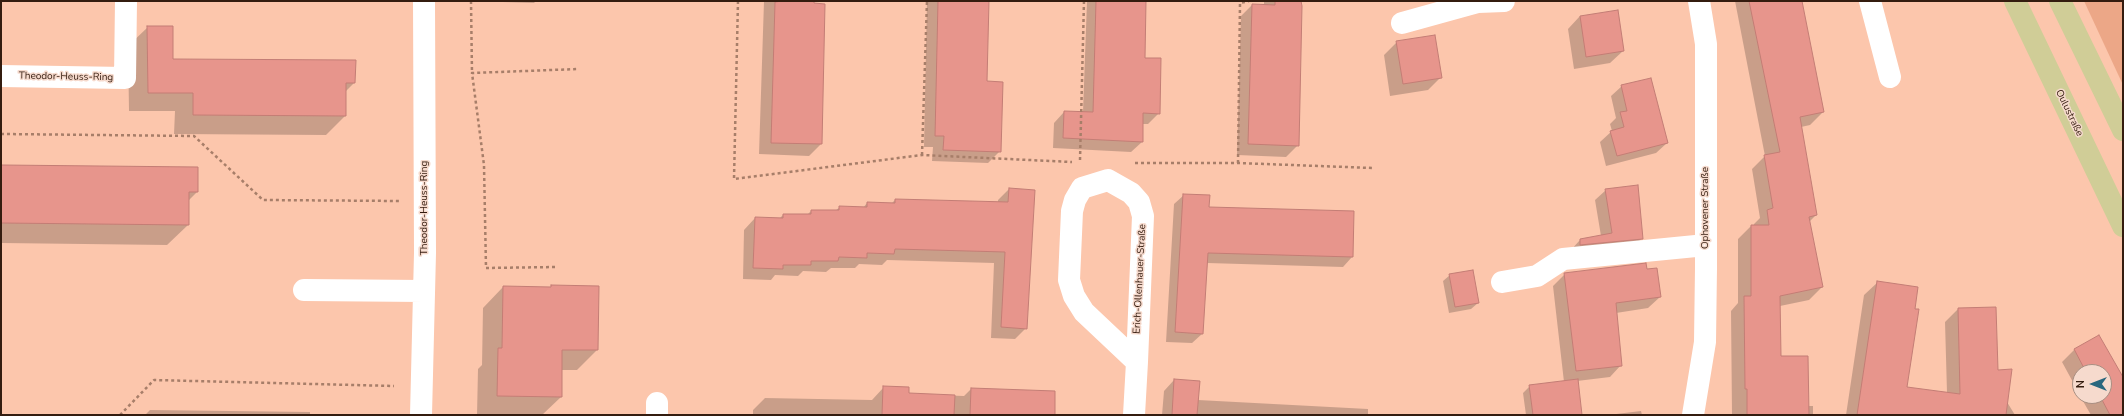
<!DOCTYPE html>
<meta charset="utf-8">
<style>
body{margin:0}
#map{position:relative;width:2124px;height:416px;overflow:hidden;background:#fcc6ac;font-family:"Nunito Sans",sans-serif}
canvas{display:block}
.frame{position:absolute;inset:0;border:2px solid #341c0f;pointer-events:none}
.north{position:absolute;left:2072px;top:364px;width:40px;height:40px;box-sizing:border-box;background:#f6dacd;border:1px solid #a88e81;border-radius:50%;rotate:270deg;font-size:11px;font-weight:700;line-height:16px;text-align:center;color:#341c0f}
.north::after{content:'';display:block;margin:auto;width:14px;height:18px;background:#2a677e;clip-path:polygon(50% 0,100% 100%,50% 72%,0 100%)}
</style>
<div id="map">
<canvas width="2124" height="416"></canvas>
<div class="frame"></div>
<div class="north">N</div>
</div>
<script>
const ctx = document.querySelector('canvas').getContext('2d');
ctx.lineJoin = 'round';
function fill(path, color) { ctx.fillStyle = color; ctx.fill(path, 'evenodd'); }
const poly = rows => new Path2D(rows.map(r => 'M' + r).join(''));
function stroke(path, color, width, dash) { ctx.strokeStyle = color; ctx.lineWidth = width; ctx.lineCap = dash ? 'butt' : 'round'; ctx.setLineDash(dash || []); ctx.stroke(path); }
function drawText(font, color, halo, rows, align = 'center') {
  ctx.font = font + ' "Nunito Sans",sans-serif'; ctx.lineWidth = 3; ctx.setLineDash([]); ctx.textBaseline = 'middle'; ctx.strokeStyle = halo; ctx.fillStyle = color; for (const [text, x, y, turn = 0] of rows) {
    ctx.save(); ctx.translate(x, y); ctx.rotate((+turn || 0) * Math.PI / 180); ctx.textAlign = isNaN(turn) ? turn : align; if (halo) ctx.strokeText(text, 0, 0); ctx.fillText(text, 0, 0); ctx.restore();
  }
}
const green = poly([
 [2084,1,2123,1,2123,85]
]);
const shadow = poly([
 [471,1,536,1,534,3],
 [764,1,813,1,821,144,809,156,759,154],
 [927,1,988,1,986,82,1000,151,988,163,932,161,933,147,924,147],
 [1087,1,1124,1,1144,59,1159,113,1148,124,1142,124,1142,142,1131,152,1053,148,1054,123,1064,112,1083,112],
 [1264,1,1300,1,1298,145,1286,157,1237,155,1241,16,1252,5,1264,5],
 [1735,1,1801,1,1823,112,1810,125,1801,127,1816,215,1809,222,1822,287,1809,300,1780,306,1780,357,1808,406,1813,406,1813,415,1732,415,1731,311,1738,303,1738,239,1751,226,1754,226,1754,224,1760,218,1752,169,1765,156],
 [1580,16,1623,51,1610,63,1574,69,1568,29],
 [148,27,172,60,354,83,345,92,345,116,326,135,174,134,175,111,129,111,128,46],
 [1397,42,1441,77,1428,90,1390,96,1384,55],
 [1622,86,1667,143,1656,153,1606,166,1600,142,1612,131,1610,124,1616,118,1611,96],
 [1,166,197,192,188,201,188,225,167,245,1,243],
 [1009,189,1026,328,1015,339,991,338,994,263,887,260,882,265,859,264,855,268,831,268,826,272,803,271,798,276,775,275,771,280,743,279,744,230,755,218,779,219,783,215,807,215,811,211,835,211,840,207,863,208,867,203,891,204,895,200,998,203,998,200],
 [1606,190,1642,238,1632,249,1570,251,1580,240,1601,236,1595,200],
 [1184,195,1208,208,1352,257,1343,267,1207,263,1202,334,1192,343,1166,342,1174,204],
 [1646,270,1660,297,1648,308,1616,313,1621,365,1610,377,1577,381,1568,415,1526,415,1523,393,1530,386,1564,382,1553,286,1565,274],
 [1450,275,1478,303,1471,309,1449,313,1443,281],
 [1878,282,1906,388,1947,393,1945,322,1958,309,1997,371,2007,402,2015,415,1846,415,1864,295],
 [503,287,598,287,597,350,577,370,561,370,561,397,542,415,477,415,478,369,482,365,483,308],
 [2099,336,2123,380,2123,415,2091,415,2080,396,2104,396,2104,372,2080,372,2080,395,2062,362,2074,350],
 [1174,380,1199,382,1198,400,1368,409,1368,415,1162,415,1164,391],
 [884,387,908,394,964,396,971,389,1054,415,753,415,753,410,765,398,872,400],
 [150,410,310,412,310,415,145,415],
 [1641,411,1642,415,1608,415]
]);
const building = poly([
 [782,1,814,1,814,3,825,4,822,144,771,143,775,2,782,1],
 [938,1,989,1,987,81,1003,82,1001,152,943,150,944,136,935,136,938,1],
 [1096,1,1146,1,1145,58,1161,58,1160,114,1143,113,1143,142,1063,138,1064,111,1093,112,1096,1],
 [1275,1,1301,1,1302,6,1299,146,1248,144,1252,4,1275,5,1275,1],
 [1749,1,1802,1,1824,112,1800,117,1817,215,1809,217,1823,287,1780,296,1781,356,1808,356,1809,415,1747,415,1747,389,1745,389,1744,296,1751,296,1751,225,1769,225,1767,210,1773,208,1764,155,1780,152,1749,1],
 [1618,10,1624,51,1586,57,1580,16,1618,10],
 [147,26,173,26,173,59,356,60,355,83,346,83,346,116,193,115,193,93,148,93,147,26],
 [1435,35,1442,78,1403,84,1396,41,1435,35],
 [1651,78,1668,143,1617,156,1610,131,1624,127,1620,112,1627,111,1621,85,1651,78],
 [1,165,198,167,198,192,189,192,189,225,1,223,1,165],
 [1638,185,1643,239,1580,245,1580,239,1612,233,1605,189,1638,185],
 [1009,188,1035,190,1027,329,1001,327,1005,252,895,249,894,254,867,253,867,258,839,257,838,261,811,261,811,265,783,265,783,269,753,268,755,217,783,218,783,214,811,214,811,210,839,210,839,206,867,207,867,202,895,203,895,199,1008,202,1009,188],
 [1183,194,1210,195,1209,207,1354,211,1353,257,1208,253,1203,334,1175,332,1183,194],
 [1646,263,1647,269,1657,268,1661,297,1616,303,1622,366,1576,371,1564,273,1646,263],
 [1473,270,1479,303,1455,307,1449,274,1473,270],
 [1877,281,1918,287,1915,309,1919,309,1907,387,1960,394,1958,308,1996,307,1998,370,2012,369,2006,415,1857,415,1877,281],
 [551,285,599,286,598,350,562,350,562,397,497,396,498,348,502,348,503,286,551,287,551,285],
 [2099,335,2123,377,2123,415,2110,415,2100,396,2104,396,2104,372,2086,372,2074,349,2099,335],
 [1174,379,1200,381,1197,415,1172,415,1174,379],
 [1578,379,1582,415,1533,415,1529,385,1578,379],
 [883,386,909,387,909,393,955,395,954,415,882,415,883,386],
 [971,388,1055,391,1055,415,970,415,971,388]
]);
const path = poly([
 [471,1,472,73],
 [738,1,734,179,922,155,1072,162],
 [1,134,194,136,263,200,399,201],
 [922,155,927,1],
 [1080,160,1084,1],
 [1135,163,1238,163,1373,168],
 [1238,163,1240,3,1249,1],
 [555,267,486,268,484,165,472,73,578,69],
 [120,415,154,380,394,386]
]);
const minor = poly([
 [1870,1,1890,77],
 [1402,23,1478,2,1504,1],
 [1,76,125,78,126,1],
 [1502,282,1537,276,1563,259,1706,245],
 [304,290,424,291],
 [657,403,657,415],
 [421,415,425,253,424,1],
 [1134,415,1137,362,1143,216,1139,202,1131,193,1108,180,1082,188,1075,200,1072,211,1069,280,1074,296,1084,312,1137,362],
 [1693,415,1705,342,1706,268,1706,44,1699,1]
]);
const major = poly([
 [2015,1,2123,226],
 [2060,1,2123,130]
]);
const streetNames = [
 ["Theodor-Heuss-Ring",66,77,1],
 ["Oulustraße",2069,113,64],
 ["Theodor-Heuss-Ring",425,208,-90],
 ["Ophovener Straße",1706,208,-90],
 ["Erich-Ollenhauer-Straße",1140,279,-87]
];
fill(green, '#eca787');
fill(shadow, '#0003');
fill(building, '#e7958c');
stroke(building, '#c37d75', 1);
stroke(path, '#a77e69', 2.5, [3, 3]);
stroke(minor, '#fff', 22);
stroke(major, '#d0cd97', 22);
drawText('10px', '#341c0f', '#f6dacd', streetNames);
</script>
